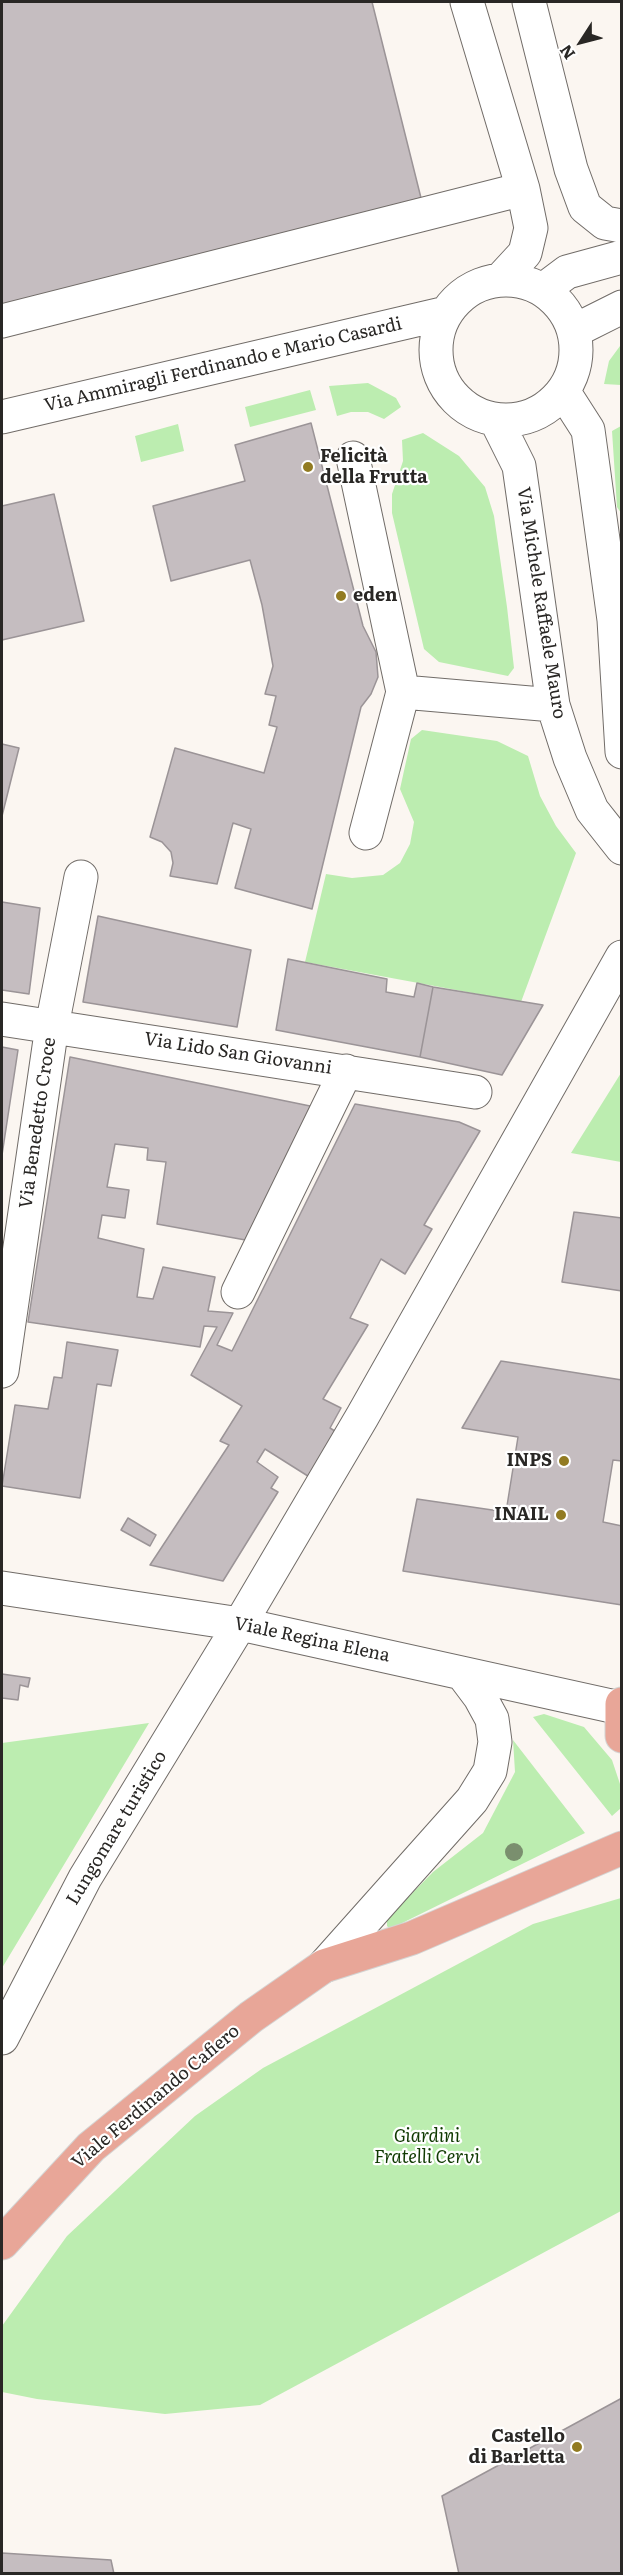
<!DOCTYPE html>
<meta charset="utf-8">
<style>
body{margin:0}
#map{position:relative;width:623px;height:2575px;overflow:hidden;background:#fbf6f1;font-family:Literata,serif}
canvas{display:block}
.frame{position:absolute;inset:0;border:3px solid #292725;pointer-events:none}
.north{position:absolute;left:551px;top:12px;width:60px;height:60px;-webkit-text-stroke:4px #fff;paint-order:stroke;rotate:234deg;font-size:16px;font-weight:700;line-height:24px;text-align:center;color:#292725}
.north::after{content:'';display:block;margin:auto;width:21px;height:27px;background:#292725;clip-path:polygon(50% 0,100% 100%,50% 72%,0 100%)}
</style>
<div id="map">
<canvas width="623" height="2575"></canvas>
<div class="frame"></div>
<div class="north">N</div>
</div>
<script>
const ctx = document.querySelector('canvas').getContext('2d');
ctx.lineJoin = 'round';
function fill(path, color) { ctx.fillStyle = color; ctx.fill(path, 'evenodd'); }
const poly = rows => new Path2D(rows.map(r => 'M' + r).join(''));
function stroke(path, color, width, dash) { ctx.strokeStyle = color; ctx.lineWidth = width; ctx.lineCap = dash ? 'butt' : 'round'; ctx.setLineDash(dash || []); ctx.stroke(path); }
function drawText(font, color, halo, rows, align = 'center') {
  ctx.font = font + ' Literata,serif'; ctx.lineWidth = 4.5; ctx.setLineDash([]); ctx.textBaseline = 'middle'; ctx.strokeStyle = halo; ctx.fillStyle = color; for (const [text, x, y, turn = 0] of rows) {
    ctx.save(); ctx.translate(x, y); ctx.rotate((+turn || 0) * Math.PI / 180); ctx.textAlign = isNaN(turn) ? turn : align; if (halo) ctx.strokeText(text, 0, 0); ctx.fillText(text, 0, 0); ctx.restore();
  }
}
const green = poly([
 [620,346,621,385,604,384,609,361],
 [368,383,396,398,401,407,384,419,368,412,351,412,337,416,329,386],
 [310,390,316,410,250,427,245,407],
 [178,424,184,451,141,462,135,436],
 [621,426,621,513,617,507,612,431],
 [423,433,459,456,485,487,494,516,507,607,514,668,508,676,439,662,424,649,392,513,392,494,403,461,402,440],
 [422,730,497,741,528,756,540,796,556,826,576,853,521,1002,305,962,326,874,352,878,383,875,400,863,410,844,414,822,400,789,411,739],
 [621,1073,621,1162,571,1153],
 [544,1714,584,1727,612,1760,622,1790,621,1808,612,1816,533,1717],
 [149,1723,2,1968,2,1743],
 [513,1740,585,1833,390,1929,387,1926,387,1919,433,1872,483,1833,515,1772],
 [621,1898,621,2211,260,2405,165,2414,37,2399,2,2392,2,2326,67,2236,195,2116,263,2068,533,1924]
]);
const building = poly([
 [2,2,372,2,421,198,2,306,2,2],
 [311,423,363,626,376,652,378,677,371,694,361,707,312,909,235,888,251,829,233,823,217,884,170,876,173,863,171,852,162,842,150,837,175,748,264,773,277,727,269,725,276,696,265,694,273,666,262,605,250,560,171,581,153,506,245,481,235,445,311,423],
 [54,494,84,621,2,640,2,506,54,494],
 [2,744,19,748,2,816,2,744],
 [2,902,40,908,29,994,2,990,2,902],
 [98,916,251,950,237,1027,83,1002,98,916],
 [288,959,387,979,386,992,414,997,417,983,433,987,420,1057,276,1030,288,959],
 [433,987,543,1005,502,1075,420,1057,433,987],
 [2,1047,18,1050,2,1155,2,1047],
 [70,1057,315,1107,251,1241,157,1224,166,1162,147,1160,148,1148,115,1144,107,1187,129,1190,125,1218,102,1215,98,1238,144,1249,137,1297,153,1299,163,1267,215,1277,208,1311,233,1313,217,1345,232,1351,355,1104,459,1122,480,1131,424,1225,432,1229,405,1274,381,1259,350,1318,368,1325,323,1399,341,1408,330,1428,338,1433,311,1478,265,1449,257,1462,278,1477,271,1488,278,1492,223,1581,150,1565,229,1445,220,1441,242,1406,191,1375,217,1327,204,1326,200,1347,28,1322,70,1057],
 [574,1212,622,1218,622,1291,562,1282,574,1212],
 [67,1342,118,1350,111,1386,97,1384,80,1498,2,1486,15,1405,48,1409,54,1377,62,1378,67,1342],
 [501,1361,622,1380,622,1461,613,1460,603,1522,622,1526,622,1605,403,1571,417,1499,506,1512,518,1437,462,1428,501,1361],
 [128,1518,156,1535,150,1546,121,1530,128,1518],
 [2,1674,30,1678,28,1687,20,1685,18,1700,2,1698,2,1674],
 [622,2398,622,2574,459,2574,442,2496,622,2398],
 [2,2553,111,2560,114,2574,2,2574,2,2553]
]);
const minor = poly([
 [467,2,523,189,531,228,525,253,501,279],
 [529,2,571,169,585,207,605,223,622,226],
 '436 350a70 70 0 1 1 140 0a70 70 0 1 1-140 0Z',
 [543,290,567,272,622,257],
 [2,321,523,189],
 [574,331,622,307],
 [563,391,588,430,614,620,622,752],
 [2,417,446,313],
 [496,420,519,466,553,705,570,758,592,810,622,848],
 [353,458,403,692,366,833],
 [403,692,553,705],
 [2,1019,475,1092],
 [238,1292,346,1071],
 [2,1371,52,1026,81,877],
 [2,1588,240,1624,620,1708],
 [324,1966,472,1800,490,1771,495,1742,492,1719,480,1697,462,1673],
 [2,2038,85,1878,240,1624,362,1417,622,957]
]);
const major = poly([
 [622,1704,622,1736],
 [2,2243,91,2147,251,2017,324,1966,412,1938,622,1848]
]);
const trees = [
 [514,1852]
];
const markers = [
 [308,467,6,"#927b22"],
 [341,596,6,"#927b22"],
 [564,1461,6,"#927b22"],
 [561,1515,6,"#927b22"],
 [577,2447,6,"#927b22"]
];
const streetNames = [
 ["Via Ammiragli Ferdinando e Mario Casardi",223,365,-13],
 ["Via Michele Raffaele Mauro",541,603,81],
 ["Via Lido San Giovanni",238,1054,9],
 ["Via Benedetto Croce",38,1123,-82],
 ["Viale Regina Elena",312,1640,12],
 ["Lungomare turistico",117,1828,-59],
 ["Viale Ferdinando Cafiero",156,2097,-40]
];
const poiNames = [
 ["Felicità",320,457,"left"],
 ["della Frutta",320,478,"left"],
 ["eden",353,596,"left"],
 ["INPS",552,1461],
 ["INAIL",549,1515],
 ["Castello",565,2437],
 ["di Barletta",565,2458]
];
const parkNames = [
 ["Giardini",427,2137],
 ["Fratelli Cervi",427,2158]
];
fill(green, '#bcedb0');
fill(building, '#c5bdc0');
stroke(building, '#9b9497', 1.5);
stroke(minor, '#716c68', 35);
stroke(major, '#d4d4d3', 35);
stroke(minor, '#fff', 33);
stroke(major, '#e8a698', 33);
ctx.fillStyle = '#7a8f6e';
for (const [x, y] of trees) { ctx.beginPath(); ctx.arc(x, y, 9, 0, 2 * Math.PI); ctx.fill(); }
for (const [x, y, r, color] of markers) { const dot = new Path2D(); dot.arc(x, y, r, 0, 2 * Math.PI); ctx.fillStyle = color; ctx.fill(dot); stroke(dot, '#fff', 2); }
drawText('18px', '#292725', '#fff', streetNames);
drawText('bold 18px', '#292725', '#fff', poiNames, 'right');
drawText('italic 18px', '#113b03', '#fff', parkNames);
</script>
